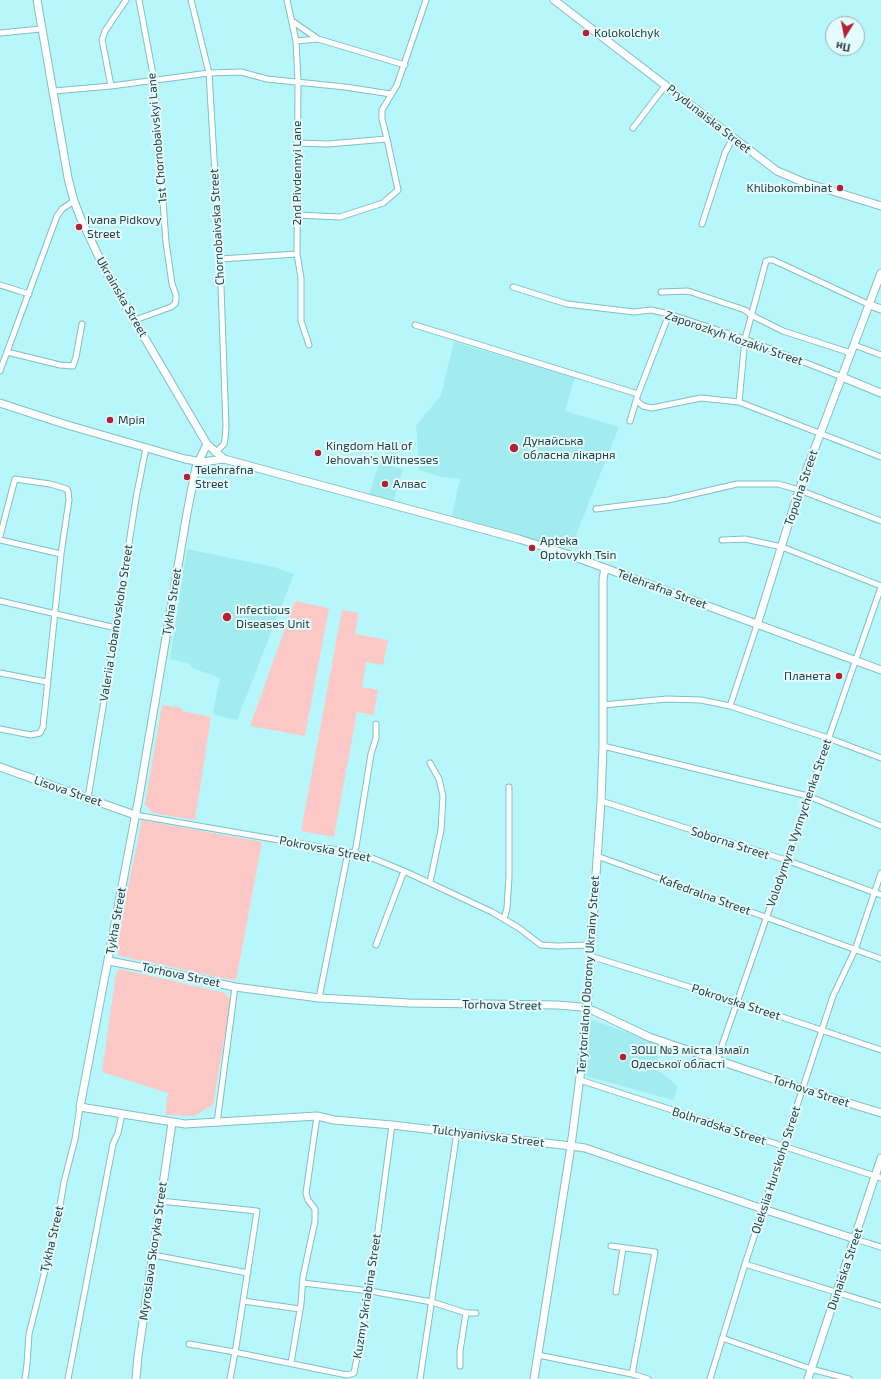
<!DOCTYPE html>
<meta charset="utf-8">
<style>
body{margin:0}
#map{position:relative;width:881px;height:1379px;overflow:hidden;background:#b7f7fb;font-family:"Exo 2",sans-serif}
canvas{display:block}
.north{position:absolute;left:825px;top:16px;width:40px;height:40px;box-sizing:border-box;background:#e4fcfe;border:1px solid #99b1b3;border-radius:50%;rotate:190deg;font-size:11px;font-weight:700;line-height:16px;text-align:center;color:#284143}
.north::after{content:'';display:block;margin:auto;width:14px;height:18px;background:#b32132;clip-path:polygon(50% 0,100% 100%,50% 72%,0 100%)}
</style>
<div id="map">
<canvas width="881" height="1379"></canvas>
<div class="north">Пн</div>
</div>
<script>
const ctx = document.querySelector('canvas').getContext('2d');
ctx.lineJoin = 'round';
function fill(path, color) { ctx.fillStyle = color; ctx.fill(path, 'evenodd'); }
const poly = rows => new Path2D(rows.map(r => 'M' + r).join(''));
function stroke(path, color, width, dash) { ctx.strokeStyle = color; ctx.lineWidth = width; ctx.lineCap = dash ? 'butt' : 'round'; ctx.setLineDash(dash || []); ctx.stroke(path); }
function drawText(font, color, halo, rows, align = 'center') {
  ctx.font = font + ' "Exo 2",sans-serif'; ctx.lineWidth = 4; ctx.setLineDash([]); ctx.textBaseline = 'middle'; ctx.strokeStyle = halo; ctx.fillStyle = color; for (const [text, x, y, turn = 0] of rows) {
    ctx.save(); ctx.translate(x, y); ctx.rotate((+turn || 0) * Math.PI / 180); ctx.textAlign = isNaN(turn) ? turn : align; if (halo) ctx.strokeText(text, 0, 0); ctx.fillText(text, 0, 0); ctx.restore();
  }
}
const built = poly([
 [454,342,575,377,565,411,619,427,571,548,556,543,556,541,552,540,551,542,543,539,542,542,452,516,460,479,441,477,419,470,416,426,441,395],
 [379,462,403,469,392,505,368,498],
 [187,549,274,567,294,574,237,720,215,715,213,712,220,678,192,668,190,664,170,659],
 [590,1019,662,1045,654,1068,666,1076,678,1087,673,1100,586,1076]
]);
const green = poly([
 [295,601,329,608,305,736,250,726],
 [342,610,359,613,355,634,388,640,383,665,366,662,362,687,378,690,374,715,357,712,334,837,301,831],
 [162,705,182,708,182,711,211,717,195,820,152,813,145,804],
 [142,820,262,842,236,981,119,956,116,946],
 [120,969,225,993,228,997,231,998,213,1105,194,1116,165,1115,168,1093,102,1072,116,973]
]);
const street = poly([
 [191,0,209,73,220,259,226,427,225,439,224,444,215,453],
 [287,0,296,41,298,81,297,254,301,278,301,321,309,345],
 [292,21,318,39],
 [0,33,41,29],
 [296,41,318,39,405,65],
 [111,86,102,40,105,31,126,0],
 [54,91,111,86,209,73,241,72,267,79,345,87,391,94],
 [633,128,665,86],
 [297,143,328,144,387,139],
 [297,215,340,217,383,203,398,190,387,139,382,119,382,110,397,85,426,0],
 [702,224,725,153,733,138],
 [220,259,297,254],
 [0,285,29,294],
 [513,287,567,304,634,312,651,310,669,314,745,339,842,377],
 [661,292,688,291,745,310,751,315,783,331,851,353],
 [135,320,171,307,175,304,176,299,176,295,172,284,166,242,154,80,139,0],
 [415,325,638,394],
 [854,345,881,355],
 [7,352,60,365,73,366,76,357,82,324],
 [0,371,57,216,62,209,74,201],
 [637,401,643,406,652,408,701,398,739,402,881,457],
 [739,402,745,339,766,261,769,260,773,260,870,305],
 [630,421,638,394,669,314],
 [596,509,668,500,737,484,778,484,799,490,881,521],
 [0,536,15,479,50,484,67,489,68,491,69,500,61,554,43,727,40,733,31,735,0,729],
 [0,540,61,554],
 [722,540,745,539,782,547,881,586],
 [0,601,116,628],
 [0,673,47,682],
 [603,705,667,699,701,700,730,706,828,738,881,758],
 [730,706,757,625],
 [603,746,808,796,881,826],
 [88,798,116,628,136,498,146,448],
 [601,801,786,860,881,895],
 [135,815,354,853,372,858,404,871,492,912,519,928,541,945,557,946,590,945],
 [597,856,881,959],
 [430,882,441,830,443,796,439,779,430,763],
 [504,919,507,908,509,877,509,787],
 [376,945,404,871],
 [590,956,737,1002,881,1050],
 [319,998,347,857,354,853,356,847,371,754,376,738,376,724],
 [717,1060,881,587],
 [580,1080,881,1178],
 [217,1123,235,987],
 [160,1201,257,1211,236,1347,230,1379],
 [855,1239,881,1247],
 [611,1246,655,1252,632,1374],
 [153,1255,248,1273],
 [745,1264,881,1306],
 [303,1283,370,1291,432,1302,466,1313,476,1313],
 [616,1292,623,1248],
 [243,1301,300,1309],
 [722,1338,811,1369,849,1379],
 [189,1344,229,1351,347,1375,354,1373,370,1291,392,1125],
 [538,1355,632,1374,648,1379],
 [291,1363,301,1304,303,1277,315,1221,315,1209,308,1200,306,1193,317,1116],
 [460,1366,460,1351,466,1313],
 [25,1379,27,1364,29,1334,57,1223,64,1182,75,1139,80,1107],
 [68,1379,113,1144,118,1133,122,1114],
 [420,1379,457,1132],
 [710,1379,745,1264,833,996,855,950,881,873]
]);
const secondary = poly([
 [37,0,68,178,74,201,81,219,106,272,207,444,224,459],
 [554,0,777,171,803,182,881,206],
 [870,305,881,309],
 [842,377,881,393],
 [0,403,64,424,185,459,202,462,224,459,519,539,567,554,881,670],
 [207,444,196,467,187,513,139,797,80,1107,185,1124,317,1116,334,1120,392,1125,571,1146,585,1148,763,1209,855,1239],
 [757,625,799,490,881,273],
 [0,767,135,815],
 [109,961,171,973,235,987,319,998,409,1003,558,1005,581,1007,594,1011,649,1037,803,1089,881,1113],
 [136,1379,138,1356,172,1123],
 [534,1379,571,1146,585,1038,601,801,603,746,603,579,605,568],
 [808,1379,881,1158]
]);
const markers = [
 [586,33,4,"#b32132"],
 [840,188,4,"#b32132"],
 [79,227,4,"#b32132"],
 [110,420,4,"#b32132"],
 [514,448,5,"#b32132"],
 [318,453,4,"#b32132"],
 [187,477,4,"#b32132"],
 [385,484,4,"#b32132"],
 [532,548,4,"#b32132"],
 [227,617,5,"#b32132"],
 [839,676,4,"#b32132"],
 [623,1057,4,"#b32132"]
];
const poiNames = [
 ["Kolokolchyk",594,33],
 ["Khlibokombinat",832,188,"right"],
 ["Ivana Pidkovy",87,220],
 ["Street",87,234],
 ["Мрія",118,420],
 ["Дунайська",523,441],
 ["обласна лікарня",523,455],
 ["Kingdom Hall of",326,446],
 ["Jehovah's Witnesses",326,460],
 ["Telehrafna",195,470],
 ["Street",195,484],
 ["Алвас",393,484],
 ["Apteka",540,541],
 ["Optovykh Tsin",540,555],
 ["Infectious",236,610],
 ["Diseases Unit",236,624],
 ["Планета",831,676,"right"],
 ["ЗОШ №3 міста Ізмаїл",631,1050],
 ["Одеської області",631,1064]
];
const streetNames = [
 ["Prydunaiska Street",709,119,38],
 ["1st Chornobaivskyi Lane",157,138,-95],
 ["2nd Pivdennyi Lane",297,173,-90],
 ["Chornobaivska Street",217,227,-93],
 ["Ukrainska Street",122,297,60],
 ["Zaporozkyh Kozakiv Street",734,338,19],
 ["Topolna Street",801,488,-71],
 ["Telehrafna Street",662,589,20],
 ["Tykha Street",172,602,-81],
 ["Valeriia Lobanovskoho Street",116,623,-81],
 ["Lisova Street",68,791,19],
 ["Volodymyra Vynnychenka Street",799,823,-71],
 ["Soborna Street",730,843,18],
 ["Pokrovska Street",325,849,11],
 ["Kafedralna Street",705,895,20],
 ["Tykha Street",116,921,-80],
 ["Torhova Street",181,975,12],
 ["Terytorialnoi Oborony Ukrainy Street",588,975,-86],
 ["Pokrovska Street",736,1002,18],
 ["Torhova Street",502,1005,1],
 ["Torhova Street",811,1091,18],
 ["Bolhradska Street",719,1126,18],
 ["Tulchyanivska Street",488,1136,7],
 ["Oleksiia Hurskoho Street",776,1170,-72],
 ["Tykha Street",52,1239,-77],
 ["Myroslava Skoryka Street",153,1251,-82],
 ["Dunaiska Street",845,1269,-71],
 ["Kuzmy Skriabina Street",367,1296,-81]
];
fill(built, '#a2ecf0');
fill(green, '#fdc9c6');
stroke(street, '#81bfc4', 7);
stroke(secondary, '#81bfc4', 9);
stroke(street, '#fff', 5);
stroke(secondary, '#fff', 7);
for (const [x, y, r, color] of markers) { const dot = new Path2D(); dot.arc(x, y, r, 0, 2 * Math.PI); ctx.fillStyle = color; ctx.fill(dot); stroke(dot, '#e4fcfe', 1.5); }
drawText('12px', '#284143', '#e4fcfe', poiNames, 'left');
drawText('12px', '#284143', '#e4fcfe', streetNames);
</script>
